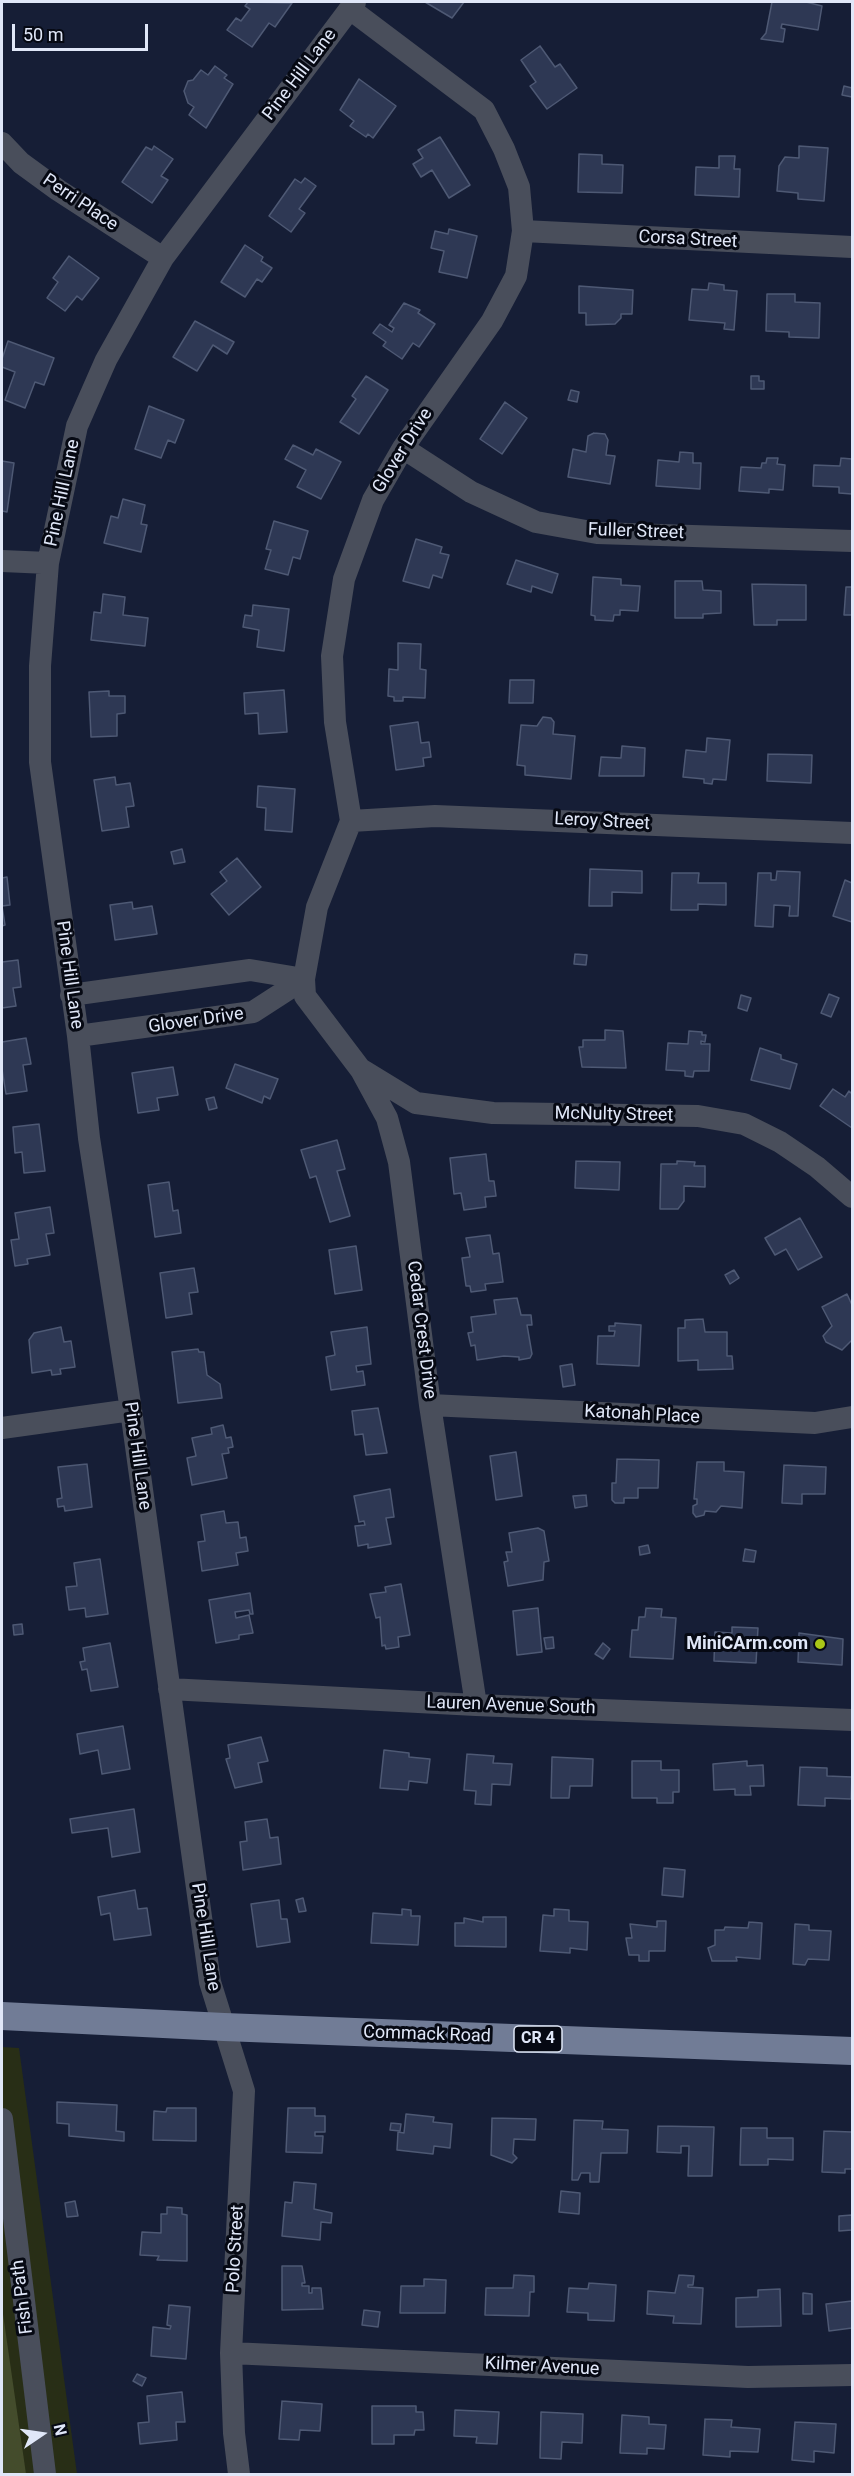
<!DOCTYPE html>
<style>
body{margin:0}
#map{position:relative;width:854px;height:2476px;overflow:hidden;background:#161e36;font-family:Roboto,sans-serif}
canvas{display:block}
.frame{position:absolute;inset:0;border:3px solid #e0e7f8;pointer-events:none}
.north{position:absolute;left:12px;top:2404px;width:60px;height:60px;-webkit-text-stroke:4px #060913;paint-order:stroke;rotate:77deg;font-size:16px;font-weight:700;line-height:24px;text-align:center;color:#e0e7f8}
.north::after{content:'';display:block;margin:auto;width:21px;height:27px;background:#e0e7f8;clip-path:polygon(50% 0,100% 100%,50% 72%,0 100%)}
.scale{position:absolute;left:12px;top:24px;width:136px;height:27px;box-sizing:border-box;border:3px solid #e0e7f8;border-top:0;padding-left:8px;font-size:18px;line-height:21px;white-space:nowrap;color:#e0e7f8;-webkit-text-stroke:4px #060913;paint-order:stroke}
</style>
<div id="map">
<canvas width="854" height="2476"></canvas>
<div class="frame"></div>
<div class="north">N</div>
<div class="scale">50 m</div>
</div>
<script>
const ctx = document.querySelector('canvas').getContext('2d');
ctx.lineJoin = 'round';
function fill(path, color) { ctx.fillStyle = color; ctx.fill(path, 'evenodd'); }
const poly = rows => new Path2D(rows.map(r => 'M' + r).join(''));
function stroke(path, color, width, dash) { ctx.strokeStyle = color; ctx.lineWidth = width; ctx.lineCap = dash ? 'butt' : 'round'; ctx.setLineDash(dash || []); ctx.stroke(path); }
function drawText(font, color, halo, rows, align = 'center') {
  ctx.font = font + ' Roboto,sans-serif'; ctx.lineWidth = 6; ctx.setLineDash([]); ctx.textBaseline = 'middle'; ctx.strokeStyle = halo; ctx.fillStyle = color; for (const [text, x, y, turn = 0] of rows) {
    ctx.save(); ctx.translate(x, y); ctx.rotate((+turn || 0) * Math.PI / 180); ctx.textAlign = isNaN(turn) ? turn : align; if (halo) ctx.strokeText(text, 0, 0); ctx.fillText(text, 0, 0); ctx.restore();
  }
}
const green = poly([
 [2,2047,19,2048,77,2474,2,2474]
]);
const forest = poly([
 [2,2307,26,2474,2,2474]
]);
const building = poly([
 [248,2,292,3,275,27,269,23,252,47,227,30,236,18,241,21,250,9,245,6,248,2],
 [425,2,464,2,452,18,425,2],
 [772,2,806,2,822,6,818,30,782,24,781,28,785,29,783,42,761,39,766,33,772,2],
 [540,46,555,67,560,64,577,88,547,109,530,86,536,82,521,60,540,46],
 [215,66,227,75,224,78,233,84,206,128,189,115,194,107,188,103,184,91,188,81,193,80,201,70,208,75,215,66],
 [359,79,396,106,373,138,368,134,366,137,350,126,354,121,340,110,359,79],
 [844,86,852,88,852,97,842,95,844,86],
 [440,137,470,185,449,198,432,170,421,177,413,164,423,158,418,150,440,137],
 [154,146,173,159,161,176,168,180,152,203,122,182,146,147,152,150,154,146],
 [799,146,828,148,824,201,798,199,798,193,777,191,779,166,785,157,799,158,799,146],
 [579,154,602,155,602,164,623,165,622,193,578,192,579,154],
 [719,156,735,156,734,169,740,169,739,197,695,195,696,167,719,168,719,156],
 [305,178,316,186,299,209,305,213,291,232,269,216,295,179,301,183,305,178],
 [449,229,477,236,467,278,439,272,444,251,431,248,435,231,448,234,449,229],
 [245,245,263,257,261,261,272,268,262,282,257,279,245,297,221,282,245,245],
 [69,256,99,278,82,300,77,296,65,311,47,298,58,282,53,278,69,256],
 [709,283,724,285,724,290,737,291,734,330,724,329,725,323,689,320,692,289,708,290,709,283],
 [579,286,633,290,632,314,621,314,621,318,615,324,586,325,586,313,579,313,579,286],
 [767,294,795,294,795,302,820,303,819,338,789,337,789,332,766,331,767,294],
 [404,303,420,310,418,313,435,324,419,347,413,343,402,359,383,346,386,342,373,333,380,324,392,332,394,328,389,325,404,303],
 [195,321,234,342,227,354,213,345,197,371,173,357,195,321],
 [8,341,54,358,44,385,35,382,25,408,5,400,15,372,2,367,2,359,8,341],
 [366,376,388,390,359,434,340,422,356,399,352,396,366,376],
 [751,376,759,376,759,381,764,381,764,389,751,389,751,376],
 [571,390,579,392,577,402,568,400,571,390],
 [505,402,527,418,502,454,480,439,505,402],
 [149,406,184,420,175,443,168,440,161,458,135,449,149,406],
 [594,433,605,434,608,440,606,455,615,456,610,484,568,477,573,449,586,452,588,436,594,433],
 [293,445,313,455,316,449,341,462,321,499,297,487,306,470,285,459,293,445],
 [680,452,693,453,693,463,701,463,700,489,656,486,658,460,679,462,680,452],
 [767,458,778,458,777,464,785,465,783,490,769,489,769,493,739,491,741,467,761,468,762,463,766,463,767,458],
 [841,458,852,459,852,494,839,493,839,487,813,486,814,465,840,466,841,458],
 [2,461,14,463,7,512,2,511,2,461],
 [123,499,145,505,141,524,147,525,141,552,104,543,111,516,118,518,123,499],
 [274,521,308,531,300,559,293,557,288,575,265,569,271,550,266,549,274,521],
 [416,539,442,547,440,553,449,555,442,578,433,575,429,588,403,581,416,539],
 [516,560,558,574,552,593,532,586,531,592,507,584,516,560],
 [593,577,621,579,621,585,640,586,638,611,620,610,620,615,614,615,613,621,595,620,595,616,591,615,593,577],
 [675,581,702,581,703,590,721,591,721,613,703,614,703,618,675,618,675,581],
 [752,584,806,585,806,620,777,620,777,625,754,625,752,584],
 [846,587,852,587,852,615,844,615,846,587],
 [103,594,125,597,123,615,148,618,145,646,91,640,94,612,101,613,103,594],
 [253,605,289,609,284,651,257,647,259,630,243,627,245,615,252,616,253,605],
 [398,643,421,644,420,669,426,670,425,698,403,697,403,701,394,701,394,697,388,696,389,669,398,670,398,643],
 [510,680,534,680,533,703,509,703,510,680],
 [284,690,287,732,259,734,258,713,245,714,244,693,284,690],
 [109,691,109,696,125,696,125,713,117,714,117,736,91,737,89,692,109,691],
 [543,717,551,718,554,722,553,734,575,736,571,779,525,775,525,766,517,765,521,725,537,726,543,717],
 [418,722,421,743,429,742,431,757,423,758,424,766,396,770,390,726,418,722],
 [707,738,730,740,726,780,713,779,712,784,704,783,704,779,683,777,686,750,706,752,707,738],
 [622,746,645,748,644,776,599,776,601,757,621,758,622,746],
 [768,754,812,755,811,783,767,781,768,754],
 [115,777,116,785,130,783,134,806,126,807,129,827,102,831,94,780,115,777],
 [258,786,295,789,292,832,265,830,266,808,257,807,258,786],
 [182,849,185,862,174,864,171,852,182,849],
 [237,858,261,887,229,915,211,894,227,881,220,872,237,858],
 [590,869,642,871,642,893,612,892,612,906,589,906,590,869],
 [777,871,800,872,798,916,789,916,790,906,774,905,773,927,755,926,758,873,771,873,771,880,776,880,777,871],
 [672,873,699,873,698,883,726,883,726,905,698,904,698,910,671,910,672,873],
 [7,877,10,905,2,906,5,925,2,926,2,878,7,877],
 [845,880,852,883,852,922,833,916,845,880],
 [132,902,133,909,152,906,157,934,115,940,110,905,132,902],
 [575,954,587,955,586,965,574,964,575,954],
 [18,960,21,987,13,988,16,1006,2,1008,2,962,18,960],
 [829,994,839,998,831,1017,821,1013,829,994],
 [741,995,751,998,747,1011,738,1008,741,995],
 [605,1030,623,1031,626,1068,582,1067,579,1047,583,1047,583,1040,605,1040,605,1030],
 [689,1031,702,1032,702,1035,706,1035,705,1042,701,1041,701,1044,710,1044,709,1071,694,1071,693,1077,685,1076,685,1071,666,1070,668,1043,688,1044,689,1031],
 [26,1038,31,1064,23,1065,27,1091,6,1094,2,1069,2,1042,26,1038],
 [760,1048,781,1055,781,1059,797,1064,790,1089,751,1080,760,1048],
 [235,1064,278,1079,270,1099,264,1096,262,1103,226,1088,235,1064],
 [173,1067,178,1095,157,1098,159,1110,138,1113,132,1073,173,1067],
 [833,1089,845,1097,849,1091,852,1094,852,1128,820,1106,833,1089],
 [214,1097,217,1108,209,1110,206,1099,214,1097],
 [39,1124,45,1171,24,1173,22,1152,15,1153,13,1127,39,1124],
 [337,1140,345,1169,337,1171,350,1216,330,1222,316,1176,310,1178,301,1150,337,1140],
 [486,1154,489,1181,494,1181,496,1196,485,1197,486,1207,464,1210,461,1193,454,1194,450,1158,486,1154],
 [576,1161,620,1162,619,1190,575,1188,576,1161],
 [677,1161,695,1162,694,1166,705,1166,705,1187,684,1186,684,1201,678,1209,660,1209,661,1164,677,1164,677,1161],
 [169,1182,173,1211,178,1210,181,1233,155,1237,148,1185,169,1182],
 [50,1207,54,1233,46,1234,50,1255,27,1259,28,1264,15,1266,11,1240,19,1239,15,1213,50,1207],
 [800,1218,822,1257,798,1270,786,1249,775,1255,765,1238,800,1218],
 [490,1235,493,1254,499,1253,503,1282,485,1284,486,1290,471,1292,470,1286,466,1286,462,1258,470,1257,466,1238,490,1235],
 [356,1246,362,1290,335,1294,329,1250,356,1246],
 [194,1268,198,1292,189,1293,192,1314,166,1318,160,1273,194,1268],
 [734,1270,739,1278,730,1284,725,1275,734,1270],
 [847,1294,852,1305,852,1340,842,1350,826,1342,823,1336,832,1326,822,1307,847,1294],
 [517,1298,521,1315,531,1315,532,1325,527,1325,532,1354,530,1358,519,1360,519,1357,504,1356,477,1360,475,1345,471,1346,468,1333,473,1332,471,1317,496,1314,494,1300,517,1298],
 [703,1319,705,1332,727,1332,727,1356,732,1356,733,1369,698,1370,698,1360,678,1361,678,1328,685,1328,685,1320,703,1319],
 [615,1323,641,1325,639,1366,597,1364,598,1336,614,1336,615,1331,609,1331,609,1326,615,1326,615,1323],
 [61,1327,64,1342,71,1341,75,1367,60,1369,61,1374,52,1375,51,1370,32,1373,29,1340,34,1333,61,1327],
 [367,1327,371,1364,356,1366,357,1372,363,1371,365,1385,331,1390,326,1357,335,1355,331,1332,367,1327],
 [198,1349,199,1352,204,1352,207,1375,220,1384,222,1398,178,1403,172,1352,198,1349],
 [572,1364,575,1385,563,1387,560,1366,572,1364],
 [378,1408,387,1453,366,1455,363,1434,355,1435,352,1411,378,1408],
 [223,1425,226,1438,231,1437,233,1447,228,1448,229,1453,222,1454,227,1478,192,1485,187,1458,196,1456,192,1438,212,1434,211,1428,223,1425],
 [516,1452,522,1496,496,1500,490,1456,516,1452],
 [617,1459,659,1460,658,1488,638,1488,638,1498,624,1498,624,1503,615,1503,612,1500,612,1483,616,1483,617,1459],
 [697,1462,724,1462,724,1471,744,1472,742,1508,721,1506,716,1512,705,1511,704,1515,696,1517,693,1513,693,1506,697,1504,697,1499,694,1499,697,1462],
 [87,1464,92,1507,65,1511,64,1506,58,1507,57,1499,62,1498,58,1467,87,1464],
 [784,1465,826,1467,825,1494,802,1494,802,1504,782,1503,784,1465],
 [390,1489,394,1517,386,1518,391,1544,368,1548,368,1544,358,1546,355,1526,365,1525,364,1521,359,1522,354,1496,390,1489],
 [586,1495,587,1506,575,1508,573,1496,586,1495],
 [224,1511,226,1523,238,1522,240,1538,246,1537,248,1551,236,1553,238,1565,202,1571,198,1542,205,1541,201,1515,224,1511],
 [538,1528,544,1531,549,1561,544,1562,543,1580,508,1586,504,1562,508,1561,506,1552,512,1552,509,1533,538,1528],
 [648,1545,650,1553,640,1555,639,1547,648,1545],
 [745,1549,756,1551,754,1562,743,1561,745,1549],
 [100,1559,108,1614,86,1617,85,1608,69,1610,66,1587,77,1586,74,1563,100,1559],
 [401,1584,410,1635,398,1637,399,1647,386,1649,385,1645,382,1646,380,1617,376,1618,370,1594,386,1592,385,1587,401,1584],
 [250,1593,253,1614,250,1614,249,1610,235,1612,236,1618,249,1615,253,1633,239,1635,239,1639,216,1643,209,1600,250,1593],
 [538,1608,542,1652,517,1655,513,1611,538,1608],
 [646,1608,662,1609,661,1617,676,1618,673,1659,630,1657,632,1630,638,1630,639,1617,645,1617,646,1608],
 [22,1624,23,1634,14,1635,13,1625,22,1624],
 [732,1627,758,1628,756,1663,714,1661,715,1632,732,1633,732,1627],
 [799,1633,843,1639,842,1665,798,1662,799,1633],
 [553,1637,554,1648,546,1649,544,1638,553,1637],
 [110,1643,118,1687,91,1691,87,1669,82,1670,80,1662,85,1661,83,1648,110,1643],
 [603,1643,610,1649,603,1659,595,1654,603,1643],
 [123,1726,130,1769,102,1774,98,1750,80,1754,77,1734,123,1726],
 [261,1737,268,1761,258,1763,262,1782,235,1788,226,1759,230,1758,228,1745,261,1737],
 [384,1750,409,1753,409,1757,430,1759,427,1783,409,1781,408,1790,380,1788,384,1750],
 [467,1754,494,1756,493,1763,512,1764,510,1785,492,1784,491,1805,475,1804,476,1791,464,1790,467,1754],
 [552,1757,593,1759,592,1786,570,1786,569,1798,551,1798,552,1757],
 [632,1761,661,1761,661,1770,679,1770,679,1792,673,1792,673,1803,657,1803,657,1798,632,1798,632,1761],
 [747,1761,747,1766,763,1765,764,1786,750,1786,751,1795,735,1795,735,1789,714,1790,713,1764,747,1761],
 [800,1767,827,1768,827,1776,852,1777,851,1799,825,1798,825,1806,798,1805,800,1767],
 [134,1809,140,1852,112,1857,108,1828,72,1833,70,1819,134,1809],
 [267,1819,270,1838,278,1837,281,1864,243,1870,240,1842,247,1841,245,1822,267,1819],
 [664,1868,685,1870,683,1897,662,1895,664,1868],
 [135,1890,138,1909,147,1908,151,1935,114,1940,110,1913,101,1915,98,1897,135,1890],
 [303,1898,306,1911,299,1912,296,1900,303,1898],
 [279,1900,281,1919,287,1919,290,1942,257,1947,251,1904,279,1900],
 [402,1909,411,1910,411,1916,420,1916,418,1945,371,1943,373,1913,402,1915,402,1909],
 [554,1909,569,1910,569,1921,588,1922,587,1950,570,1948,570,1953,540,1951,543,1915,554,1916,554,1909],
 [483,1917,506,1917,506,1947,455,1946,455,1923,464,1923,464,1918,483,1922,483,1917],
 [657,1921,666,1921,665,1951,649,1951,649,1961,639,1961,639,1955,629,1955,626,1938,632,1938,630,1924,657,1927,657,1921],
 [749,1922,762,1923,760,1959,736,1957,737,1961,712,1961,708,1948,715,1945,715,1930,724,1930,725,1927,748,1928,749,1922],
 [795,1924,809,1925,809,1930,831,1931,829,1960,808,1959,805,1965,793,1964,795,1924],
 [57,2102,117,2105,116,2131,124,2132,124,2141,69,2136,69,2124,57,2123,57,2102],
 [167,2108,196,2108,196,2141,153,2140,154,2111,166,2112,167,2108],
 [288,2108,315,2108,315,2116,325,2116,325,2132,315,2132,315,2136,323,2136,322,2153,286,2152,288,2108],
 [406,2114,434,2117,433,2122,452,2124,450,2148,434,2146,433,2154,397,2150,398,2132,404,2133,406,2114],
 [492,2118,536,2119,535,2140,514,2139,513,2154,517,2158,512,2163,491,2155,492,2118],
 [574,2120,603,2121,602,2129,628,2130,627,2153,601,2153,599,2182,590,2182,590,2173,581,2173,578,2180,572,2180,574,2120],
 [391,2123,401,2124,400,2131,390,2130,391,2123],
 [658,2126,714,2127,712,2176,688,2176,689,2146,681,2146,681,2153,657,2152,658,2126],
 [741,2128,767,2128,767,2138,793,2138,793,2160,768,2159,768,2165,740,2165,741,2128],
 [824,2131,852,2132,852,2169,845,2169,845,2173,822,2172,824,2131],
 [294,2182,316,2184,314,2209,332,2213,331,2223,321,2222,320,2240,282,2236,285,2202,292,2203,294,2182],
 [561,2191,580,2193,579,2214,559,2212,561,2191],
 [75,2201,78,2216,67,2217,65,2203,75,2201],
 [167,2207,182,2208,182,2214,187,2215,187,2261,157,2260,159,2256,140,2255,142,2232,161,2233,161,2214,167,2214,167,2207],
 [852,2215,852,2230,839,2231,839,2216,852,2215],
 [282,2266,302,2266,305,2283,302,2283,302,2286,309,2286,309,2293,312,2293,312,2288,321,2288,323,2309,282,2310,282,2266],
 [514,2275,534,2276,534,2292,530,2292,529,2316,485,2315,486,2288,513,2288,514,2275],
 [679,2275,694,2276,693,2285,688,2285,688,2287,703,2288,701,2324,673,2323,674,2316,647,2314,648,2291,675,2293,679,2275],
 [424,2279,446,2280,445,2313,400,2313,401,2286,424,2286,424,2279],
 [589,2283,616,2285,614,2321,588,2320,588,2313,567,2312,569,2288,588,2289,589,2283],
 [780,2289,781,2326,736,2327,736,2298,758,2297,758,2290,780,2289],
 [803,2293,812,2294,812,2314,803,2314,803,2293],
 [852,2301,852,2328,829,2331,826,2304,852,2301],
 [169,2305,190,2307,186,2359,151,2356,153,2327,170,2329,171,2326,167,2325,169,2305],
 [364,2310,380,2312,378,2327,362,2325,364,2310],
 [137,2374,146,2378,142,2386,133,2381,137,2374],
 [182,2392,185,2422,176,2422,177,2440,140,2444,138,2423,149,2422,147,2396,182,2392],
 [282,2401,322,2404,320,2431,300,2430,299,2440,279,2439,282,2401],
 [372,2406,416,2406,416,2412,423,2412,424,2430,415,2430,414,2435,394,2435,394,2444,372,2444,372,2406],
 [455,2410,499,2412,497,2444,476,2443,477,2437,454,2436,455,2410],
 [541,2412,583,2414,582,2443,562,2442,561,2459,540,2458,541,2412],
 [622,2415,649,2417,649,2424,666,2425,664,2449,647,2448,647,2454,620,2453,622,2415],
 [705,2419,732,2420,731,2427,760,2429,758,2452,730,2451,730,2457,703,2455,705,2419],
 [795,2422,836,2424,834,2453,814,2451,814,2462,792,2460,795,2422]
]);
const minor = poly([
 [350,9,484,110,504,149,519,187,523,231,516,276,492,321,403,448,373,500,344,579,332,656,335,722,351,821,317,907,304,979,305,996,361,1070,387,1118,399,1162,430,1405,476,1705],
 [2,143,21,163,58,190,163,258],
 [523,231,852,247],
 [403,448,471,492,536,522,597,533,852,541],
 [2,561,48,563],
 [351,821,435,816,852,833],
 [71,995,250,970,304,979],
 [78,1036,253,1012,304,979],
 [362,1070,416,1103,493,1113,698,1116,744,1124,780,1142,817,1167,852,1197],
 [430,1405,815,1423,852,1417],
 [2,1428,131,1410],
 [169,1689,476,1705,852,1720],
 [2,2119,45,2474],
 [231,2353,748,2377,852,2375],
 [239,2474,234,2433,231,2353,244,2091,210,1982,131,1410,89,1138,78,1036,40,762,40,666,48,563,77,426,106,360,163,258,355,2]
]);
const major = poly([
 [2,2016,224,2027,852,2051]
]);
const markers = [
 [820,1644,6,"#aac717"]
];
const shields = [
 [538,2039,48]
];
const shieldNames = [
 ["CR 4",538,2039]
];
const streetNames = [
 ["Pine Hill Lane",300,75,-53],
 ["Perri Place",80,203,34],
 ["Corsa Street",688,240,3],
 ["Glover Drive",403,451,-58],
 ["Pine Hill Lane",63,493,-78],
 ["Fuller Street",636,532,2],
 ["Leroy Street",602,822,3],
 ["Pine Hill Lane",69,975,82],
 ["Glover Drive",196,1021,-8],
 ["McNulty Street",614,1115,1],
 ["Cedar Crest Drive",421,1330,83],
 ["Katonah Place",642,1415,3],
 ["Pine Hill Lane",137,1456,82],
 ["Lauren Avenue South",511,1706,2],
 ["Pine Hill Lane",205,1937,81],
 ["Commack Road",427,2035,2],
 ["Polo Street",236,2249,-87],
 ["Fish Path",23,2297,-97],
 ["Kilmer Avenue",542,2367,3]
];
const poiNames = [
 ["MiniCArm.com",808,1644]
];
fill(green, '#282e16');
fill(forest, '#444c2c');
fill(building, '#2e3854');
stroke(building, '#4e5974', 1.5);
stroke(minor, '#494e5b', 22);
stroke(major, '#717c96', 28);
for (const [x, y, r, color] of markers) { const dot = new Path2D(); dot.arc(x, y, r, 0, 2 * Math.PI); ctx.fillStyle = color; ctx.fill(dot); stroke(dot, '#060913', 2); }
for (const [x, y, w] of shields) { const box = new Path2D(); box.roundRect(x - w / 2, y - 13, w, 26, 4.5); ctx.fillStyle = '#060913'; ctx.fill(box); stroke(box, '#e0e7f8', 1.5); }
drawText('bold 16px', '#e0e7f8', null, shieldNames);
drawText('18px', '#e0e7f8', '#060913', streetNames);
drawText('bold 18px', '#e0e7f8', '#060913', poiNames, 'right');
</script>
